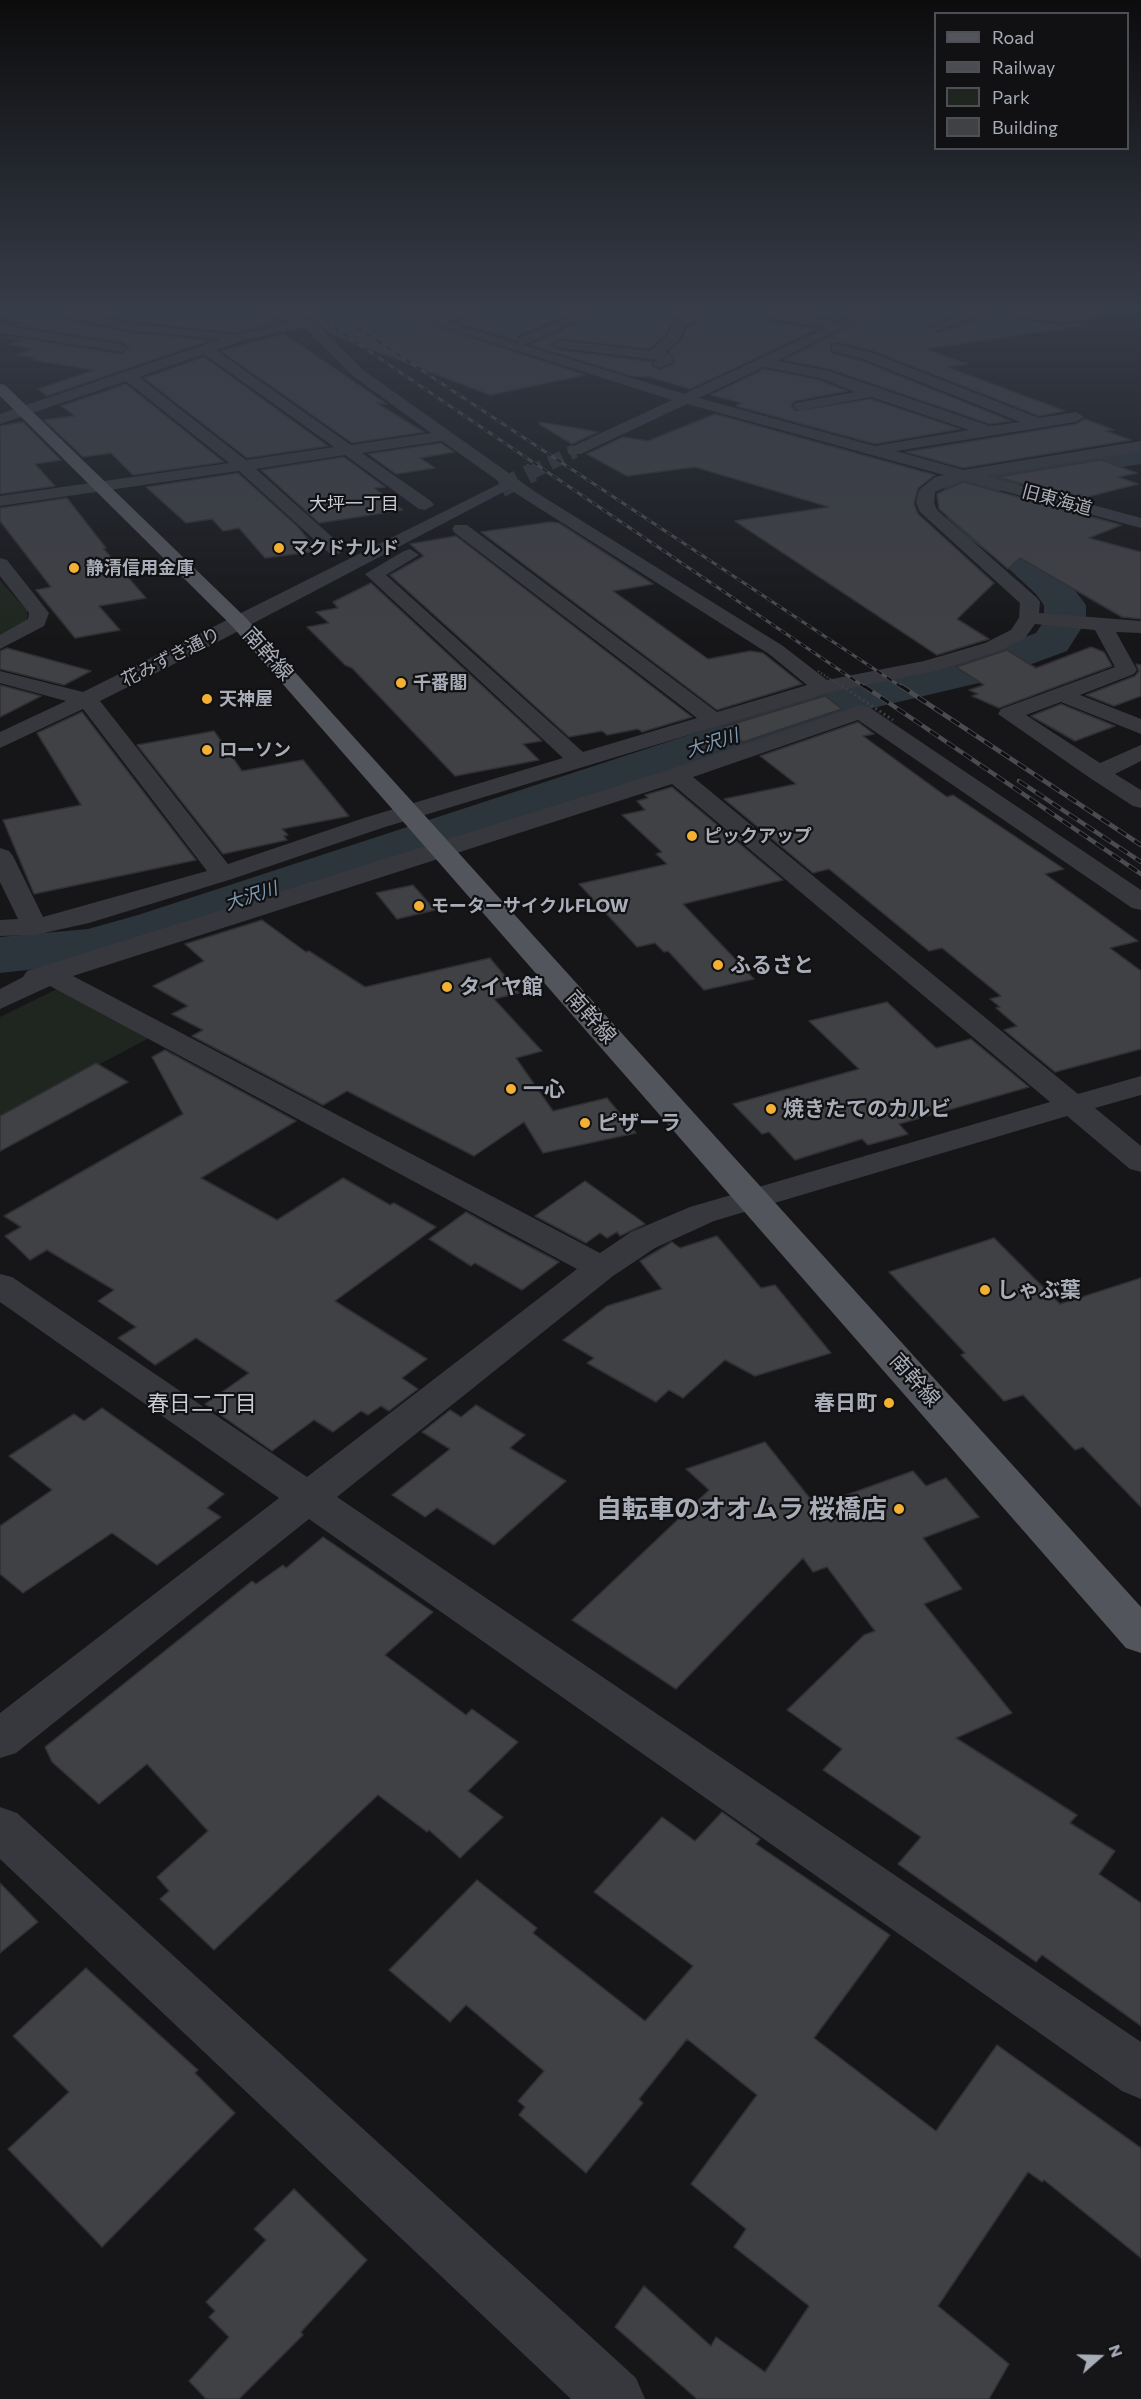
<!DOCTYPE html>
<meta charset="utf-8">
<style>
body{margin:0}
#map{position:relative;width:1141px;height:2399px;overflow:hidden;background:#161618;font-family:Commissioner,sans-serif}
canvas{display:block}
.legend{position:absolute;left:934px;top:12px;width:195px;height:138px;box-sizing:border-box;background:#111113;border:2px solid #4d4f55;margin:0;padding:8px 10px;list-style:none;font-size:18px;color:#a8adb8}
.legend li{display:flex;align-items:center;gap:12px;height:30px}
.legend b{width:30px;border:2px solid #4d4f55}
.north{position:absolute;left:1069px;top:2327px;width:60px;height:60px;-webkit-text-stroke:4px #111113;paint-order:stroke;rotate:70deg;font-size:16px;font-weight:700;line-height:24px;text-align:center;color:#a8adb8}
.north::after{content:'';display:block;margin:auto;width:21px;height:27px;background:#a8adb8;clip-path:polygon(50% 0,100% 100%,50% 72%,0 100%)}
</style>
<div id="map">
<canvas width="1141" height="2399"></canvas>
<ul class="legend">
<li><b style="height:8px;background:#53555c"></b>Road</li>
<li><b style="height:8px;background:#4a4c52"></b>Railway</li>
<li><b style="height:16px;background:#1e261f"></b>Park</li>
<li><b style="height:16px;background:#404145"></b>Building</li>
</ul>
<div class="north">N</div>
</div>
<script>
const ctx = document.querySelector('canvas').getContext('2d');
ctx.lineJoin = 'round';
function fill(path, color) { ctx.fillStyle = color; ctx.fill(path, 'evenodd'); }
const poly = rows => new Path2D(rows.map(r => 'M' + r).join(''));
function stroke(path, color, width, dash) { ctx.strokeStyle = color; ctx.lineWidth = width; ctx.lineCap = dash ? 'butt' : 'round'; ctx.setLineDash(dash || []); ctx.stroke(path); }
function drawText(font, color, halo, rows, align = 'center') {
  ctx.font = font + ' Commissioner,"Noto Sans JP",sans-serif'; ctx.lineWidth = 4.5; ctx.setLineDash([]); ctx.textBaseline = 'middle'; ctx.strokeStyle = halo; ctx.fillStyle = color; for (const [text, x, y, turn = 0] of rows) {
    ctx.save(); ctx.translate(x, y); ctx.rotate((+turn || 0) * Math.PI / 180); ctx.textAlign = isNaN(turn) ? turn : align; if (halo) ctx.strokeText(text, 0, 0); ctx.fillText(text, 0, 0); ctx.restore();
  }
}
const green = poly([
 [0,581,27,610,27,620,0,637],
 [59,988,149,1038,0,1117,0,1017]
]);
const river = poly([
 [1141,444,1141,464,1028,482,974,499,977,505,997,524,1034,550,1064,576,1086,605,1086,621,1067,651,983,682,839,716,178,939,92,963,0,973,0,937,88,929,138,915,808,696,953,662,1036,633,1044,621,1044,605,1036,594,1006,566,971,540,947,518,937,496,953,480,1013,465,1141,444]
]);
const building = poly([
 [0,307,53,307,54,317,132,333,210,340,47,396,38,389,95,370,31,360,37,358,16,355,32,349,10,344,23,340,3,337,6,336,121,354,130,347,121,342,15,325,21,323,0,317,0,307],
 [56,307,232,307,280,322,235,333,132,321,56,307],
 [268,307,378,307,585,375,490,395,331,334,312,317,268,307],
 [408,307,470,307,434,316,408,307],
 [505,307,585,307,518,336,517,341,457,322,505,307],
 [610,307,735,307,775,322,817,329,690,389,650,377,632,376,530,345,610,307],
 [690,312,698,316,698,322,687,328,681,341,669,351,675,363,661,370,652,366,652,362,559,350,550,345,559,338,649,349,666,334,673,319,690,312],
 [771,307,865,307,838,320,771,307],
 [888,307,963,307,966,310,927,326,937,333,990,315,1060,325,1081,322,1081,326,925,349,967,364,947,367,1065,411,1039,416,874,351,838,342,830,344,831,353,862,361,1011,421,990,424,830,369,784,360,888,307],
 [1020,307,1080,307,1080,310,1060,313,1020,307],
 [284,334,387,404,375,402,424,432,352,443,221,351,284,334],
 [204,357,328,446,247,458,144,378,204,357],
 [764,369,819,380,847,391,795,401,791,405,795,411,871,399,960,429,875,444,736,406,742,403,711,395,764,369],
 [126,384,224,462,133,475,111,453,83,457,44,420,75,416,61,406,126,384],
 [715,414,935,475,918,488,914,504,918,514,994,583,957,619,989,639,937,655,735,521,829,507,695,467,627,476,587,454,623,437,648,441,715,414],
 [1085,419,1114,430,1106,431,1131,440,963,468,906,452,1076,424,1085,419],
 [23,422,61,460,35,464,55,486,0,494,0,426,23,422],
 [540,422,598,432,572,444,539,424,540,422],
 [441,443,454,452,420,458,435,468,396,474,368,454,441,443],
 [344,457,385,487,374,488,403,510,319,523,261,470,344,457],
 [1101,460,1137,473,1118,477,1138,484,1079,499,997,477,1101,460],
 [238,473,297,526,318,551,265,558,239,528,223,531,212,519,186,523,146,487,238,473],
 [963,482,1121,525,1089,538,1141,552,1141,619,1122,617,1020,558,1008,569,939,509,937,494,963,482],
 [67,498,106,548,103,548,146,598,99,606,120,630,75,638,36,590,51,587,0,521,0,508,67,498],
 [550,522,559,523,653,584,613,591,708,659,750,651,763,653,802,684,717,710,481,532,550,522],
 [456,536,692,717,642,732,638,729,607,735,602,731,569,737,390,575,424,556,410,544,456,536],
 [371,583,542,741,523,744,539,760,455,776,352,668,345,665,307,627,329,623,316,612,338,608,333,602,371,583],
 [1091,647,1104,652,1112,666,999,708,972,696,978,694,969,690,984,685,956,667,1007,650,1036,668,1091,647],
 [7,648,91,671,64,685,0,669,0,651,7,648],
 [1136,664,1141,665,1141,696,1114,706,1086,695,1135,676,1139,671,1136,664],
 [0,685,41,696,0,717,0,685],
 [825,696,842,709,743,742,723,727,825,696],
 [1061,704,1115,726,1075,741,1031,716,1061,704],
 [82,712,196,860,34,894,3,820,81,805,37,733,82,712],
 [858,722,874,734,863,736,947,797,953,795,1064,869,1045,874,1138,941,1110,948,1141,971,1141,1049,1055,1072,1004,1030,1017,1026,996,1008,1000,1007,990,999,1001,996,942,948,929,951,829,869,813,873,724,799,796,784,760,756,858,722],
 [214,731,242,771,303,760,349,816,282,829,288,835,284,836,287,840,223,854,137,745,214,731],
 [672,787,783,880,683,904,754,979,704,990,668,951,664,952,655,943,637,947,579,884,667,864,656,854,662,852,622,815,645,810,637,801,648,798,645,795,672,787],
 [413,885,435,910,397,919,376,893,413,885],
 [262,920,306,952,309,951,365,987,490,958,519,993,494,999,542,1051,516,1058,553,1111,607,1098,636,1133,543,1153,524,1122,474,1156,347,1091,323,1105,192,1036,203,1030,172,1014,188,1006,153,986,204,961,185,944,262,920],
 [887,1002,936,1048,971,1039,1029,1087,899,1124,908,1134,868,1145,862,1139,795,1160,769,1132,762,1134,733,1104,859,1069,809,1021,887,1002],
 [165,1050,296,1121,201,1178,277,1220,343,1178,390,1205,394,1203,436,1227,335,1301,427,1359,402,1378,418,1389,389,1411,381,1406,368,1415,361,1411,333,1432,314,1420,272,1451,205,1404,249,1373,196,1338,155,1365,118,1338,136,1327,98,1301,114,1290,47,1250,30,1260,5,1236,21,1227,4,1216,183,1114,152,1057,165,1050],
 [96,1063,128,1082,0,1151,0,1116,96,1063],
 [585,1181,640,1220,645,1224,620,1236,617,1232,607,1238,600,1233,586,1243,535,1216,585,1181],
 [466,1212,504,1233,559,1262,522,1290,475,1263,471,1266,429,1239,466,1212],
 [717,1236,761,1288,775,1285,831,1353,755,1376,725,1360,683,1398,669,1390,656,1402,587,1363,594,1358,563,1340,607,1306,662,1289,640,1261,672,1242,680,1248,717,1236],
 [994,1238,1060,1304,1141,1278,1141,1507,1083,1447,1075,1450,1023,1395,1004,1401,961,1355,965,1353,889,1272,994,1238],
 [476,1405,525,1435,510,1448,566,1481,494,1545,437,1508,425,1517,392,1495,450,1449,422,1432,450,1410,461,1417,476,1405],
 [102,1408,224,1494,207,1508,221,1517,157,1565,112,1533,23,1593,0,1574,0,1526,52,1490,9,1456,74,1414,84,1421,102,1408],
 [765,1442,816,1506,913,1471,926,1486,946,1478,979,1517,923,1538,962,1589,924,1604,1012,1713,956,1738,1077,1815,1070,1823,1115,1851,1099,1874,1141,1903,1141,2026,1042,1955,1036,1962,898,1864,921,1837,823,1770,842,1749,787,1710,864,1635,875,1631,827,1567,813,1572,803,1558,676,1689,572,1620,709,1490,686,1469,765,1442],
 [323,1537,433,1612,385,1655,466,1715,472,1709,518,1742,468,1791,503,1817,460,1858,429,1830,427,1832,378,1795,214,1950,160,1899,169,1891,157,1877,208,1831,147,1764,99,1804,52,1762,45,1747,252,1581,256,1584,283,1565,286,1568,323,1537],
 [722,1812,760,1839,756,1844,890,1935,814,2038,936,2131,997,2045,1141,2148,1141,2258,1044,2180,1042,2182,1028,2172,938,2306,1009,2364,989,2399,697,2399,615,2327,644,2286,711,2346,716,2337,765,2372,809,2306,734,2247,746,2229,691,2184,757,2095,687,2039,639,2099,643,2103,586,2173,519,2115,525,2107,518,2101,544,2071,466,2005,450,2022,389,1970,477,1880,537,1928,533,1933,645,2021,693,1966,594,1892,662,1817,695,1841,722,1812],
 [0,1883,38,1922,0,1953,0,1883],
 [86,1968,198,2070,195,2073,235,2113,102,2247,8,2149,69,2092,13,2036,86,1968],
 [294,2189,367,2260,301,2332,303,2335,239,2399,206,2399,189,2381,229,2337,209,2317,215,2311,206,2302,266,2240,254,2229,294,2189]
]);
const minorTunnelFar1 = poly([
 [530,473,575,451]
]);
const minorTunnel = poly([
 [501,488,533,472]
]);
const minor = poly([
 [234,307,257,307,312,319,363,370,537,493,783,646,827,680,924,661,985,643,1011,630,1019,618,1020,603,920,512,916,503,919,490,935,477,944,475,687,404,581,454,569,454,567,451,569,448,672,400,380,307,400,307,434,318,480,307,503,307,449,322,519,344,519,338,591,307,608,307,524,345,684,394,825,328,776,320,737,307,758,307,838,322,870,307,886,307,777,361,829,371,990,426,1020,422,863,359,832,351,832,345,837,344,873,353,1039,418,1076,412,1084,417,1076,422,896,451,963,470,1141,441,1141,451,986,476,1141,518,1141,528,963,480,935,492,934,503,937,510,1037,598,1040,602,1039,613,1141,621,1141,633,1116,632,1137,670,1134,674,1080,695,1141,719,1141,734,1061,702,1026,715,1100,763,1141,745,1141,761,1115,774,1141,790,1141,808,1133,806,1090,778,998,714,1001,709,1115,667,1095,630,1035,624,1025,638,999,651,935,671,827,693,382,828,232,879,89,923,35,935,0,936,0,920,18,919,0,882,0,848,9,851,13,856,43,917,207,871,83,709,0,748,0,732,66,701,0,683,0,671,83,692,501,483,442,441,362,453,431,501,434,505,425,510,419,509,345,455,256,469,341,545,344,549,341,553,335,554,329,553,239,471,0,506,0,496,229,463,126,381,0,424,0,414,221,339,132,331,54,315,54,309,132,323,235,335,289,322,234,307],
 [304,327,353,376,431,433,351,445,216,350,245,340,304,327],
 [204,354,334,447,246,460,139,377,204,354],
 [764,367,820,378,855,392,795,403,793,406,795,409,800,410,871,397,969,430,875,446,699,398,764,367],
 [509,489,769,654,807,685,717,712,467,525,455,525,452,529,455,533,697,718,583,752,386,575,419,555,410,549,404,551,365,574,563,758,364,818,228,864,100,701,206,648,509,489],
 [965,307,1003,307,1060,315,1120,307,1141,307,1141,312,1060,323,990,313,936,331,929,327,971,311,965,307],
 [691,314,697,318,696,321,685,326,679,340,665,352,670,354,673,362,660,368,653,364,657,360,559,348,552,344,559,340,650,351,668,335,674,321,691,314],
 [0,325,121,344,128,348,121,352,0,333,0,325],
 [0,558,7,560,49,613,44,626,0,649,0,635,28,619,29,613,0,576,0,558],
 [861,705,869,707,1141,890,1141,910,1132,908,858,720,693,777,1078,1094,1141,1076,1141,1095,1095,1108,1141,1146,1141,1172,1130,1169,1067,1116,714,1221,655,1248,613,1276,337,1497,1141,2042,1141,2099,1122,2091,309,1519,16,1753,0,1758,0,1713,279,1498,0,1302,0,1274,12,1277,307,1477,577,1269,50,986,0,1009,0,989,23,977,27,971,668,770,861,705],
 [672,784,1050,1102,690,1207,631,1232,600,1253,73,976,672,784],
 [0,1807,17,1813,636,2378,645,2399,571,2399,0,1859,0,1807]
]);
const major = poly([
 [0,384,5,385,246,618,1141,1607,1141,1653,1126,1648,232,626,0,396,0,384]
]);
const railFar1 = poly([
 [304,307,866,688],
 [326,307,903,688]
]);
const rail = poly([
 [864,686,1141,874],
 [901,686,1141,845],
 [1019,781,1141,862]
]);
const pathBridgeFar1 = poly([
 [818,671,844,688]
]);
const pathBridge = poly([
 [842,686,893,720]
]);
const markers = [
 [279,548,6,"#f2b134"],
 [74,568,6,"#f2b134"],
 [401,683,6,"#f2b134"],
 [207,699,6,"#f2b134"],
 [207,750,6,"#f2b134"],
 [692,836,6,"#f2b134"],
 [419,906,6,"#f2b134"],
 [718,965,6,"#f2b134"],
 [447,987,6,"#f2b134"],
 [511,1089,6,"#f2b134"],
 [771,1109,6,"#f2b134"],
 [585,1123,6,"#f2b134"],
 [985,1290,6,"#f2b134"],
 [889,1403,6,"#f2b134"],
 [899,1509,6,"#f2b134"]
];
const farStreetnames = [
 ["旧東海道",1057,500,15],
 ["花みずき通り",171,657,-27]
];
const farNeighbourhoodnames = [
 ["大坪一丁目",354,504]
];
const farPoinames = [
 ["マクドナルド",291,548],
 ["静清信用金庫",86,568],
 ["千番閣",413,683],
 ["天神屋",219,699],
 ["ローソン",219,750],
 ["ピックアップ",704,836],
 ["モーターサイクルFLOW",431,906]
];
const farWaternames = [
 ["大沢川",712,743,-18],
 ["大沢川",251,896,-18]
];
const streetNames = [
 ["南幹線",268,654,48],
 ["南幹線",591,1017,48],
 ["南幹線",915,1380,48]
];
const poiNames = [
 ["ふるさと",730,965],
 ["タイヤ館",459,987],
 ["一心",523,1089],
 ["焼きたてのカルビ",783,1109],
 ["ピザーラ",597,1123],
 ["しゃぶ葉",997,1290],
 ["春日町",877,1403,"right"]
];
const neighbourhoodNames = [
 ["春日二丁目",202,1404]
];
const nearPoinames = [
 ["自転車のオオムラ 桜橋店",887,1509]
];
fill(green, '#1e261f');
fill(river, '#2c353c');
fill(building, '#404145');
stroke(building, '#303034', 1.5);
stroke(minorTunnelFar1, '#333438', 14, [14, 8]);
stroke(minorTunnel, '#333438', 19, [19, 10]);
fill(minor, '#37383d');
fill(major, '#53555c');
stroke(railFar1, '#4a4c52', 3);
stroke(rail, '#4a4c52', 4.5);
stroke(railFar1, '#111113', 2, [6]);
stroke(rail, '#111113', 3, [10]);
stroke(pathBridgeFar1, '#3d3f44', 2, [1.5, 2]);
stroke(pathBridge, '#3d3f44', 3, [2, 3]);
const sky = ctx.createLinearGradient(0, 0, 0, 643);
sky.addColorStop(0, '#0c0c0d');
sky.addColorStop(0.48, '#363c48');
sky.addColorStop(1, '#363c4800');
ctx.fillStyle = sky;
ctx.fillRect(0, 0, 1141, 643);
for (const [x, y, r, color] of markers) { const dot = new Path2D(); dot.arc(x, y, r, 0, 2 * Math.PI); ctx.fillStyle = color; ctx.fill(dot); stroke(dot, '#111113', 2); }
drawText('18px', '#a8adb8', '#111113', farStreetnames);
drawText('18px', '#c9ccd4', '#111113', farNeighbourhoodnames);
drawText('bold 18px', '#a8adb8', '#111113', farPoinames, 'left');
drawText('italic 18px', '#7f9bb3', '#111113', farWaternames);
drawText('21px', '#a8adb8', '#111113', streetNames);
drawText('bold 21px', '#a8adb8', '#111113', poiNames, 'left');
drawText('22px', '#c9ccd4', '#111113', neighbourhoodNames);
drawText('bold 26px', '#a8adb8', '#111113', nearPoinames, 'right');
</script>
